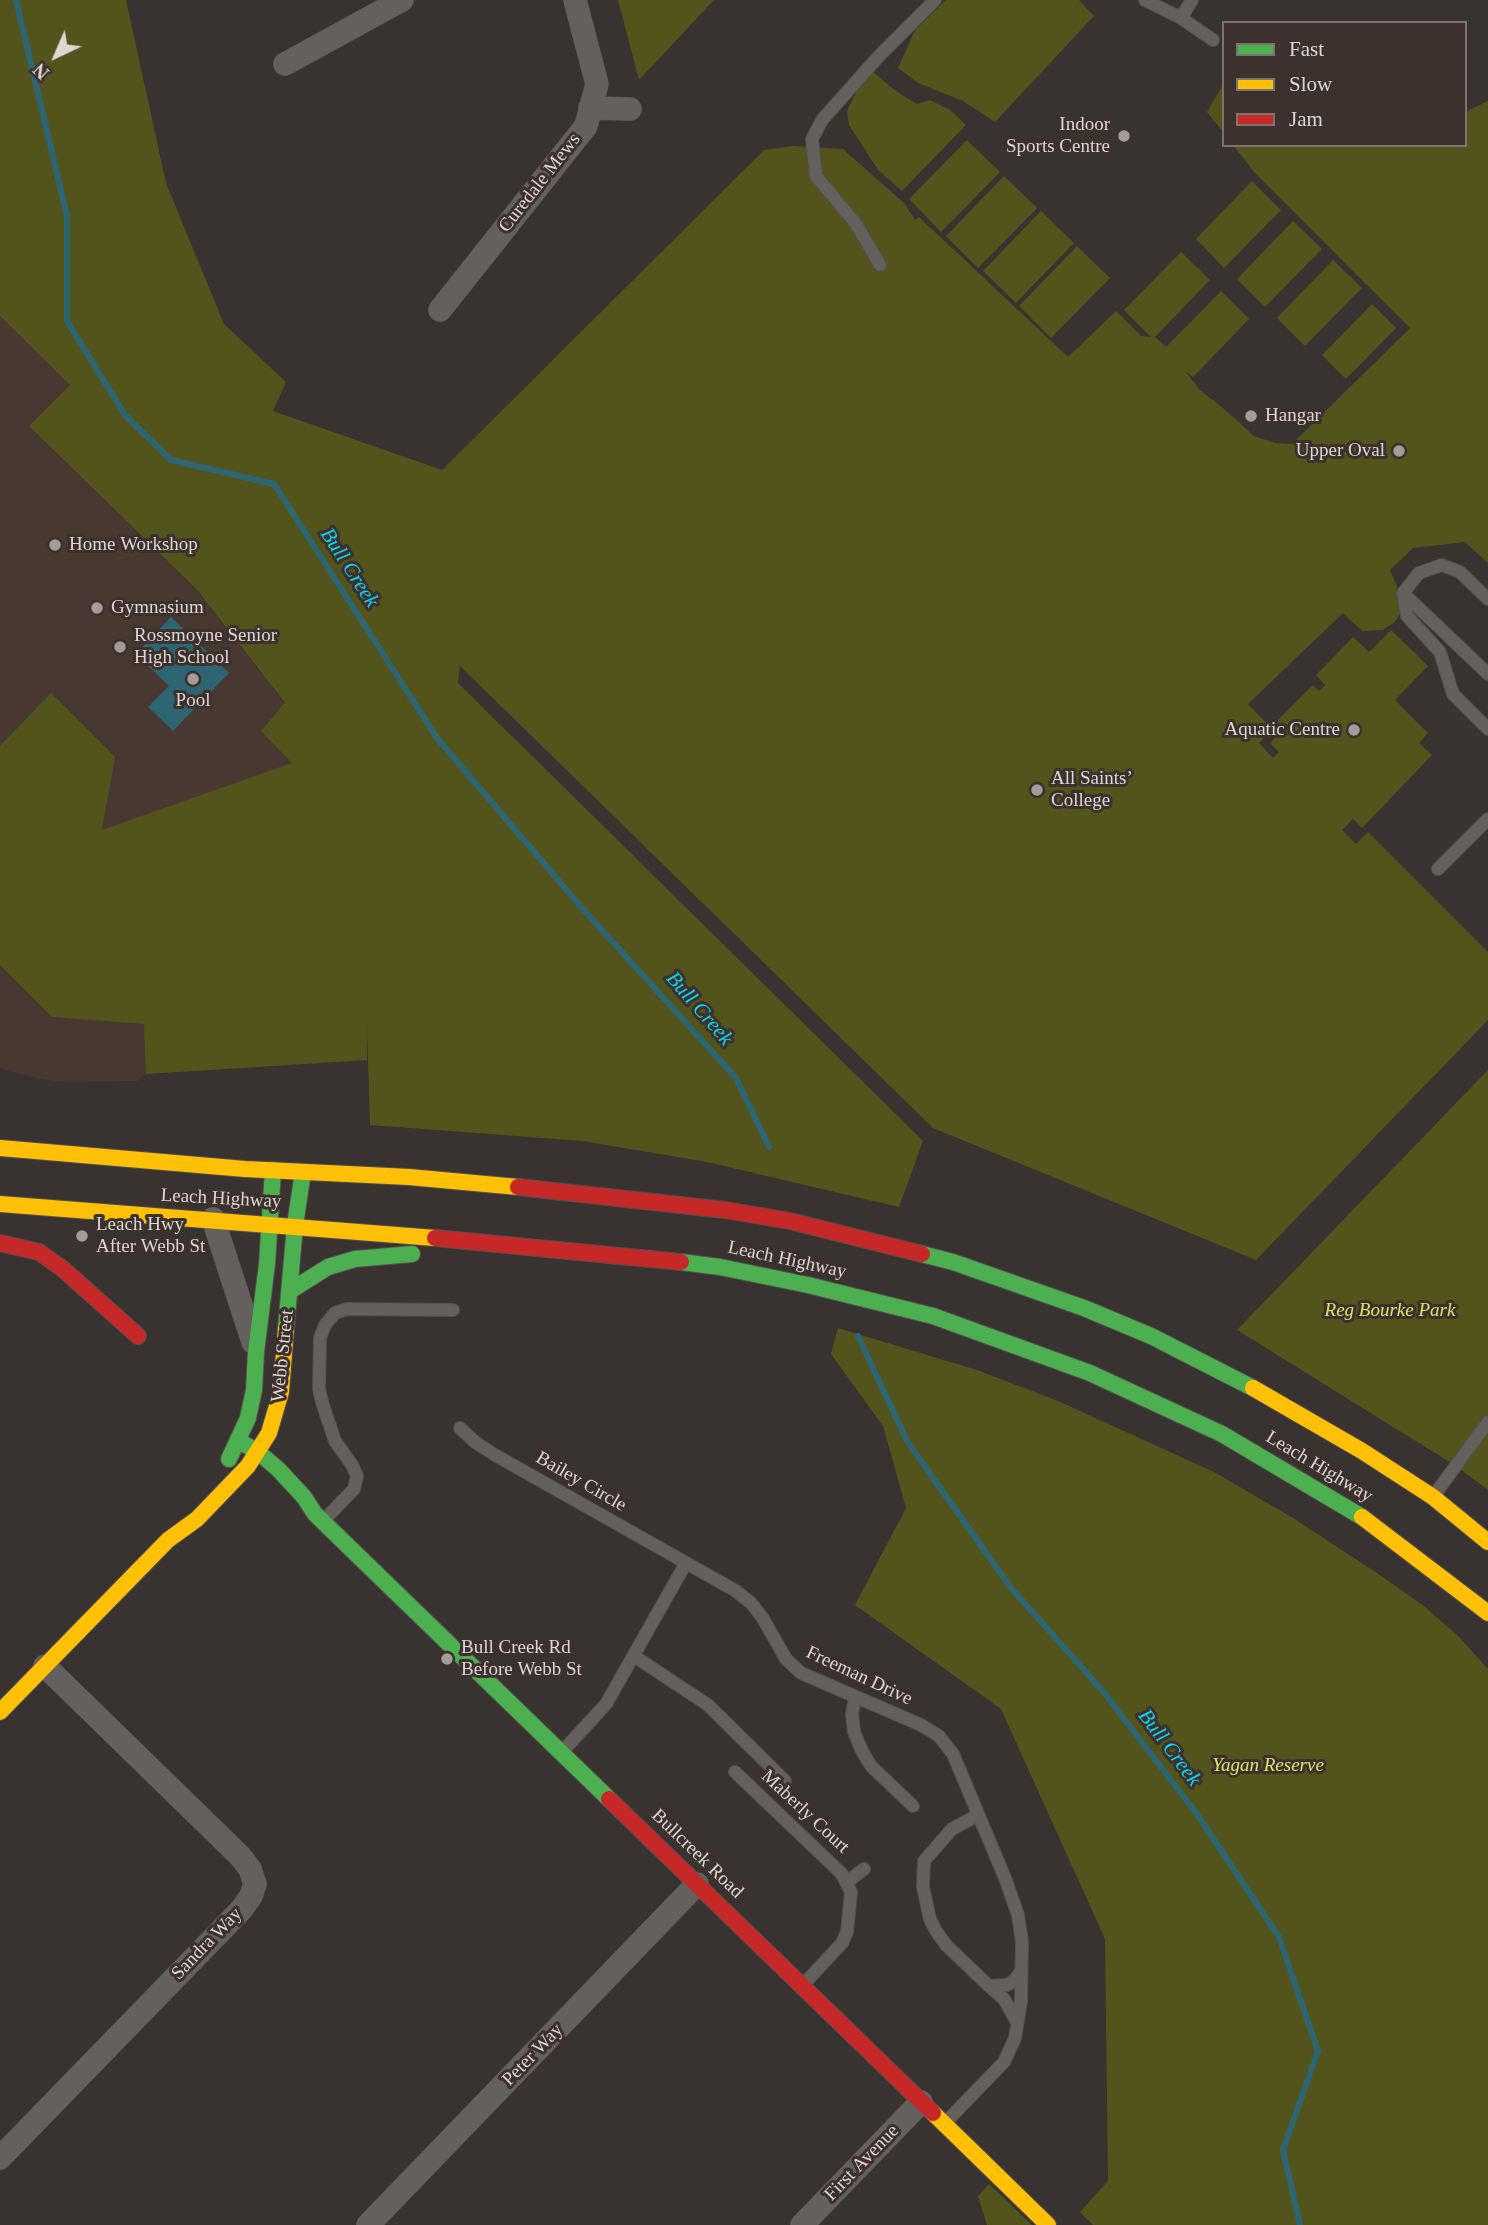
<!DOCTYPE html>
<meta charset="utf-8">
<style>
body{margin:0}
#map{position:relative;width:1488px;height:2225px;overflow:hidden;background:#383230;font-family:Georgia,serif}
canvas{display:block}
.legend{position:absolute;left:1222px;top:21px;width:245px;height:126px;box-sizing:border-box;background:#3c312c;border:2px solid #7c736f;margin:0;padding:9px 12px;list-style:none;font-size:21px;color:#ddd6d3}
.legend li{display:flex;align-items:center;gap:14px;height:35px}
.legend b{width:35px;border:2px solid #7c736f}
.north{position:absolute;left:21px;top:21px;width:70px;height:70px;-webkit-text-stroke:5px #3c312c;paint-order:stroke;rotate:224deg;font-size:19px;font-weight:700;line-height:28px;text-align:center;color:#ddd6d3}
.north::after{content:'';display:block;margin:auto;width:24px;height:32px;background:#ddd6d3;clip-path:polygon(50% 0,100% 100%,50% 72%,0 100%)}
</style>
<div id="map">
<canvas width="1488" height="2225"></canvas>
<ul class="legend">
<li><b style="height:9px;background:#4caf50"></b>Fast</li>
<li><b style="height:9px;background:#ffc107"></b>Slow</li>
<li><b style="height:9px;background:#c62828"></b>Jam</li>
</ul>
<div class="north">N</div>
</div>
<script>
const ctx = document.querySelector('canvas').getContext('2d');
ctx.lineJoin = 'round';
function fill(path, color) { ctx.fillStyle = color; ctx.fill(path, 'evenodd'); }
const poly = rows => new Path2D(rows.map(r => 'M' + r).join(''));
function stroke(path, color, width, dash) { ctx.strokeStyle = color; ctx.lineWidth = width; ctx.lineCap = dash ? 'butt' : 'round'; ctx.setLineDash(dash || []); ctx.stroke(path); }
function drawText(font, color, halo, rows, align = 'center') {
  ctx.font = font + ' Georgia,serif'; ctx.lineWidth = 6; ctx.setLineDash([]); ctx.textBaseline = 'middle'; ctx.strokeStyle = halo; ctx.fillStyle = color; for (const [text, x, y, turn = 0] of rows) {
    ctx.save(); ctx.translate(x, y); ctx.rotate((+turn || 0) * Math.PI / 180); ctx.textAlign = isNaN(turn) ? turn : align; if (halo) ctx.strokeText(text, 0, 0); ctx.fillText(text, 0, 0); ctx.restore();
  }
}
const built = poly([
 [0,316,70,385,29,426,196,590,285,704,367,1060,146,1074,137,1081,63,1082,39,1079,0,1068]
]);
const green = poly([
 [0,0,126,0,166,183,224,324,286,382,273,411,442,470,764,150,793,146,843,149,904,203,915,220,919,217,1068,357,1116,311,1141,336,1151,337,1124,310,1181,252,1210,280,1155,337,1166,347,1221,291,1249,319,1193,377,1185,371,1200,390,1223,408,1254,436,1275,443,1292,444,1410,328,1255,173,1233,145,1465,145,1465,112,1488,101,1488,563,1465,542,1413,548,1390,570,1405,605,1395,622,1383,630,1362,631,1343,613,1248,704,1272,729,1259,743,1273,758,1279,752,1270,743,1284,728,1277,721,1313,685,1319,691,1325,685,1316,675,1353,637,1369,652,1391,630,1428,666,1395,700,1428,733,1419,743,1432,755,1362,828,1353,819,1342,830,1356,844,1368,832,1488,952,1488,1020,1256,1260,933,1128,460,666,458,683,923,1141,899,1207,707,1162,583,1141,370,1125,367,1026,367,1060,146,1074,144,1024,52,1017,0,965,0,746,51,693,115,757,102,830,292,763,261,731,285,703,197,590,29,426,70,385,0,316],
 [618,0,714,0,639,80],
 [946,0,1079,0,1094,16,995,122,963,101,918,83,898,68,915,30],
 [873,72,897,92,917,104,930,100,950,110,966,125,902,191,878,170,849,125,847,111,862,80],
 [1224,83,1224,133,1207,112],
 [967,140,1000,172,941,232,909,199],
 [1004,176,1037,208,978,268,946,236],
 [1252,181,1281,210,1224,268,1196,239],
 [1041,211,1074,243,1016,303,983,271],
 [1293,221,1322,249,1265,307,1237,279],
 [1077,246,1110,278,1051,338,1019,306],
 [1333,260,1362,288,1305,346,1277,318],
 [1372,304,1396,328,1346,379,1322,355],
 [1488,1070,1488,1490,1456,1466,1237,1330],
 [838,1328,977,1370,1058,1401,1214,1472,1293,1518,1383,1577,1425,1607,1458,1636,1488,1669,1488,2225,1093,2225,1080,2212,1108,2181,1105,1939,1001,1709,855,1605,906,1508,883,1426,831,1354],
 [989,2184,1032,2225,987,2225,978,2196]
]);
const water = poly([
 [171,617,229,673,173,731,148,707,169,686,136,654]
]);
const stream = poly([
 [16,0,67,216,67,321,125,415,171,460,274,484,437,738,582,908,736,1078,769,1147],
 [858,1336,907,1441,1011,1588,1102,1690,1197,1814,1279,1937,1318,2051,1283,2150,1300,2225]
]);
const lane = poly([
 [1145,0,1181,18,1192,0],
 [1181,18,1213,40],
 [880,265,856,224,816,176,812,139,822,120,879,56,935,0],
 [1403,593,1488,674],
 [1488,599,1460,572,1442,565,1419,573,1403,593,1407,616,1440,652,1453,694,1488,729],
 [1438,869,1488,819],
 [460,1428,475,1442,495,1455,736,1591,751,1603,762,1617,786,1659,801,1673,921,1725,939,1736,953,1754,1005,1878,1018,1915,1022,1942,1021,2001,1015,2038,1004,2062,944,2124],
 [1435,1494,1488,1422],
 [323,1521,354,1489,357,1476,352,1465,335,1441,322,1402,319,1389,320,1338,325,1325,335,1313,347,1309,453,1310],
 [634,1656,708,1705,785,1781],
 [855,1698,852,1714,854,1732,862,1751,871,1766,913,1806],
 [562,1752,606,1704,686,1563],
 [735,1772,842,1874,851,1892,847,1932,842,1943,802,1986],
 [978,1815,952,1829,924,1861,923,1887,930,1919,936,1931,946,1945,989,1986,1007,1985,1015,1980,1021,1971],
 [847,1882,864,1869],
 [989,1986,1004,1999,1017,2022]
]);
const street = poly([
 [285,64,402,0],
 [590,108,630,109],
 [440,310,586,126,597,84,575,0],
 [213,1219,253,1342],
 [0,2158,241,1910,251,1896,255,1884,250,1869,240,1856,45,1666],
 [368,2225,697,1884],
 [802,2225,921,2102]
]);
const fast = poly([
 [922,1254,953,1262,1084,1308,1151,1336,1253,1388],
 [681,1262,720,1267,808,1285,933,1316,1090,1373,1222,1434,1362,1517],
 [290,1291,328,1267,355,1259,412,1254],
 [286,1328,295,1225,303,1172],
 [239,1441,258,1452,278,1469,304,1497,315,1514,609,1799],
 [229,1459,248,1418,254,1390,256,1352,267,1264,273,1170]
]);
const slow = poly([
 [0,1148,245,1169,409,1177,518,1187],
 [0,1204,435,1238],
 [1253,1388,1362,1451,1433,1497,1488,1542],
 [1362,1517,1488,1613],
 [0,1712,168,1540,197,1519,248,1466,269,1433,281,1392,286,1328],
 [933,2113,1048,2225]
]);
const jam = poly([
 [518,1187,725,1210,790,1221,922,1254],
 [435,1238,681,1262],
 [0,1243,39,1252,63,1269,138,1336],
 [609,1799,933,2113]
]);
const markers = [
 [1124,136,7,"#a39d9a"],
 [1251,416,7,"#a39d9a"],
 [1399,451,7,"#a39d9a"],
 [55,545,7,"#a39d9a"],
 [97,608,7,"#a39d9a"],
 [120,647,7,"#a39d9a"],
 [193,679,7,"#a39d9a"],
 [1354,730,7,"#a39d9a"],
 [1037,790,7,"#a39d9a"],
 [82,1236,7,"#a39d9a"],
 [447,1659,7,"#a39d9a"]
];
const poiNames = [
 ["Indoor",1110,125,"right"],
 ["Sports Centre",1110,147,"right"],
 ["Hangar",1265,416],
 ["Upper Oval",1385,451,"right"],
 ["Home Workshop",69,545],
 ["Gymnasium",111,608],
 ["Rossmoyne Senior",134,636],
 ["High School",134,658],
 ["Pool",193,701,"center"],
 ["Aquatic Centre",1340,730,"right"],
 ["All Saints’",1051,779],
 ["College",1051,801],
 ["Leach Hwy",96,1225],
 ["After Webb St",96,1247],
 ["Bull Creek Rd",461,1648],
 ["Before Webb St",461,1670]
];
const streetNames = [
 ["Curedale Mews",540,183,-52],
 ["Leach Highway",221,1199,3],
 ["Leach Highway",787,1260,12],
 ["Webb Street",283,1356,-84],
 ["Leach Highway",1319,1467,31],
 ["Bailey Circle",581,1482,30],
 ["Freeman Drive",859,1676,25],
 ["Maberly Court",805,1812,43],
 ["Bullcreek Road",697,1854,44],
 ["Sandra Way",207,1944,-46],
 ["Peter Way",533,2055,-46],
 ["First Avenue",862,2163,-46]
];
const parkNames = [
 ["Reg Bourke Park",1390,1311],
 ["Yagan Reserve",1268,1766]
];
const waterNames = [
 ["Bull Creek",349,568,57],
 ["Bull Creek",699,1009,49],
 ["Bull Creek",1169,1748,53]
];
fill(built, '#483831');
fill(green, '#53541c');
fill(water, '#2d6672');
stroke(stream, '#2d6672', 6);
stroke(lane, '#554f4d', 14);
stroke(street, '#554f4d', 24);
stroke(fast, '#554f4d', 18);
stroke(slow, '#554f4d', 18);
stroke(jam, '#554f4d', 18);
stroke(lane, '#64605e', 12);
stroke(street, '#64605e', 23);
stroke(fast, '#4caf50', 16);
stroke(slow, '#ffc107', 16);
stroke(jam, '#c62828', 16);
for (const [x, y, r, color] of markers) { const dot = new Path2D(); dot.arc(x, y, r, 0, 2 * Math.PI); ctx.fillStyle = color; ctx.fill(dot); stroke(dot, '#3c312c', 2.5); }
drawText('19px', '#ddd6d3', '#3c312c', poiNames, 'left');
drawText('19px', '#ddd6d3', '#3c312c', streetNames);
drawText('italic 19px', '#dee36d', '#3c312c', parkNames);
drawText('italic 21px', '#07d8f7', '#3c312c', waterNames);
</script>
